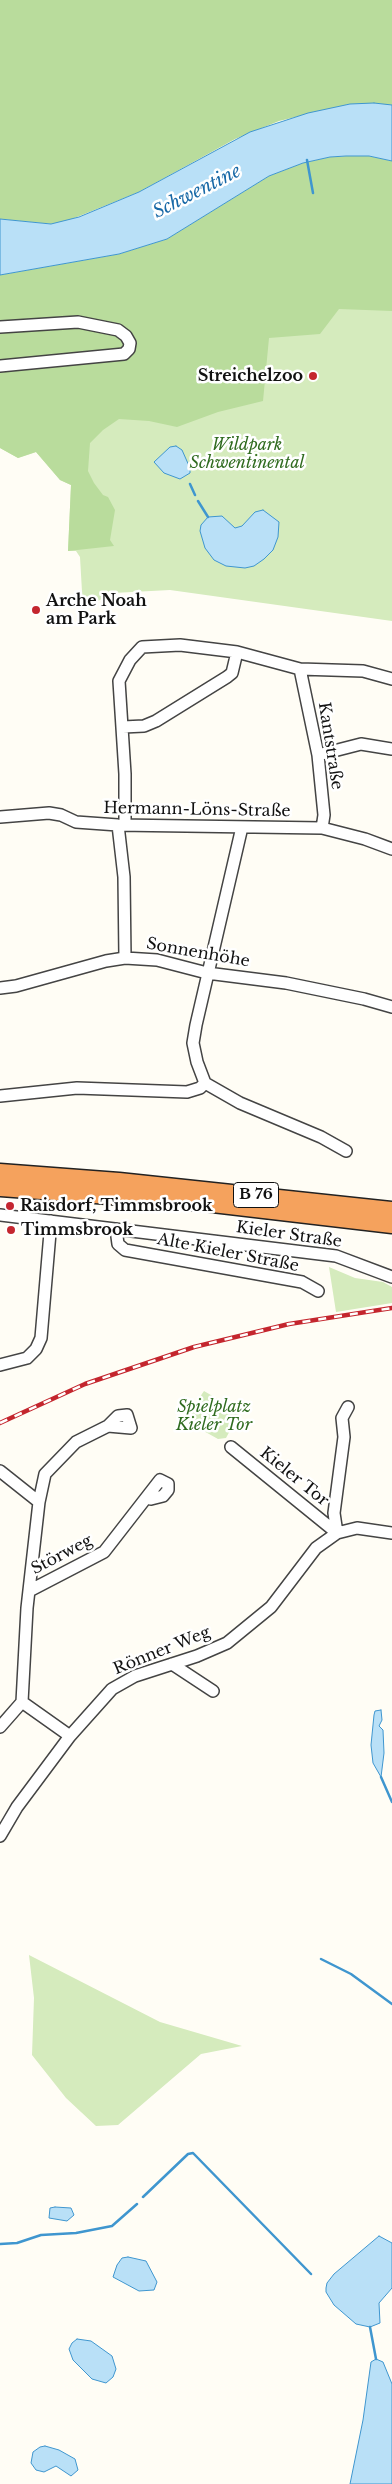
<!DOCTYPE html>
<meta charset="utf-8">
<style>
body{margin:0}
canvas{display:block;background:#fffdf5}
</style>
<canvas width="392" height="2484"></canvas>
<script>
const ctx = document.querySelector('canvas').getContext('2d');
ctx.lineJoin = 'round';
function fill(path, color) { ctx.fillStyle = color; ctx.fill(path, 'evenodd'); }
const poly = rows => new Path2D(rows.map(r => 'M' + r).join(''));
function stroke(path, color, width, dash) { ctx.strokeStyle = color; ctx.lineWidth = width; ctx.lineCap = dash ? 'butt' : 'round'; ctx.setLineDash(dash || []); ctx.stroke(path); }
function drawText(font, color, halo, rows, align = 'center') {
  ctx.font = font + ' "Libre Baskerville",serif'; ctx.lineWidth = 5; ctx.setLineDash([]); ctx.textBaseline = 'middle'; ctx.strokeStyle = halo; ctx.fillStyle = color; for (const [text, x, y, turn = 0] of rows) {
    ctx.save(); ctx.translate(x, y); ctx.rotate((+turn || 0) * Math.PI / 180); ctx.textAlign = isNaN(turn) ? turn : align; if (halo) ctx.strokeText(text, 0, 0); ctx.fillText(text, 0, 0); ctx.restore();
  }
}
const green = poly([
 [392,161,392,621,170,590,113,593,83,609,80,557,76,551,68,551,71,485,60,480,36,452,18,458,0,448],
 [329,1267,355,1278,383,1282,392,1287,392,1303,336,1312],
 [204,1391,240,1412,226,1438,218,1439,184,1420],
 [29,1955,160,2022,242,2046,201,2054,118,2125,96,2126,66,2098,32,2055,34,1998]
]);
const forest = poly([
 [0,0,392,0,392,105,350,104,279,121,235,139,139,192,67,221,51,224,0,219],
 [346,156,369,156,392,161,392,311,339,309,320,334,269,338,263,401,218,412,177,427,149,421,119,419,103,430,90,443,88,471,94,483,103,495,108,497,115,510,110,540,114,546,68,551,71,485,60,480,36,452,18,458,0,448,0,275,119,254,167,239,269,176,303,163,330,157]
]);
const water = poly([
 [374,103,392,105,392,161,369,156,346,156,330,157,303,163,269,176,167,239,119,254,0,275,0,219,51,224,79,217,139,192,250,132,308,113,350,104,374,103],
 [176,446,182,450,190,468,190,473,180,479,164,473,154,462,170,447,176,446],
 [263,510,279,522,278,537,273,550,264,559,254,566,245,568,226,566,214,560,205,548,200,531,201,525,208,517,222,516,235,528,242,526,255,512,263,510],
 [381,1710,382,1720,379,1726,383,1730,384,1753,381,1777,373,1763,371,1745,374,1715,375,1711,381,1710],
 [55,2207,71,2208,74,2215,67,2221,49,2218,50,2208,55,2207],
 [379,2236,392,2243,392,2288,379,2303,380,2323,370,2327,356,2324,334,2305,326,2292,326,2288,327,2283,334,2274,379,2236],
 [128,2257,146,2261,157,2282,154,2290,139,2291,113,2277,117,2265,122,2258,128,2257],
 [77,2339,91,2341,112,2356,116,2369,113,2377,106,2383,92,2379,73,2360,69,2349,72,2343,77,2339],
 [376,2359,383,2362,392,2384,392,2484,350,2484,363,2420,371,2362,376,2359],
 [45,2446,59,2450,75,2459,78,2470,71,2476,56,2466,44,2472,36,2470,31,2463,33,2452,40,2447,45,2446]
]);
const stream = poly([
 [307,160,313,193],
 [190,484,195,495],
 [198,501,208,517],
 [381,1777,392,1802],
 [321,1959,351,1974,392,2004],
 [143,2197,188,2154,193,2153,311,2274],
 [0,2244,17,2243,41,2235,76,2233,112,2226,137,2204],
 [370,2327,376,2359]
]);
const minor = poly([
 [0,327,78,322,118,330,126,336,130,343,129,349,124,354,0,366],
 [300,669,318,755,324,815,322,828],
 [123,727,144,726,156,721,227,677,232,673,237,652],
 [318,755,361,744,392,749],
 [0,817,49,813,61,815,76,822,118,825,322,828,365,839,392,849],
 [118,825,124,877,125,958],
 [125,825,125,774,119,681,130,660,142,647,180,645,237,652,300,669,363,671,392,679],
 [242,827,196,1025,193,1043,197,1062,205,1083,240,1103,321,1137,346,1151],
 [0,988,16,986,106,961,125,958,157,960,207,973,286,983,364,999,392,1007],
 [0,1096,77,1088,187,1092,200,1088,205,1083],
 [0,1215,336,1256,392,1277],
 [116,1229,118,1244,125,1250,302,1282,318,1291],
 [0,1365,27,1358,36,1349,41,1338,51,1221],
 [231,1447,337,1533],
 [0,1471,39,1502,27,1608,22,1702,70,1736],
 [39,1502,45,1474,76,1442,108,1426,131,1428,127,1415,118,1416,108,1426],
 [337,1533,334,1513,344,1437,342,1418,348,1407],
 [29,1591,104,1552,146,1498,151,1499,163,1496,168,1490,168,1484,160,1480,146,1498],
 [172,1664,213,1691],
 [0,1727,22,1702],
 [0,1836,17,1807,70,1736,112,1689,135,1676,197,1656,227,1643,271,1607,316,1548,337,1533,357,1528,392,1533]
]);
const highway = poly([
 [0,1172,119,1181,392,1210],
 [0,1188,204,1203,392,1225]
]);
const rail = poly([
 [0,1423,85,1384,194,1347,289,1324,392,1308]
]);
const markers = [
 [313,376,5,"#c4262e"],
 [36,610,5,"#c4262e"],
 [10,1206,5,"#c4262e"],
 [11,1230,5,"#c4262e"]
];
const shields = [
 [256,1195,45]
];
const shieldNames = [
 ["B 76",256,1195]
];
const poiNames = [
 ["Streichelzoo",303,376,"right"],
 ["Arche Noah",46,601],
 ["am Park",46,619],
 ["Raisdorf, Timmsbrook",20,1206],
 ["Timmsbrook",21,1230]
];
const parkNames = [
 ["Wildpark",247,445],
 ["Schwentinental",247,463],
 ["Spielplatz",214,1407],
 ["Kieler Tor",214,1425]
];
const streetNames = [
 ["Kantstraße",330,746,81],
 ["Hermann-Löns-Straße",197,810,1],
 ["Sonnenhöhe",198,953,10],
 ["Kieler Straße",289,1235,8],
 ["Alte Kieler Straße",228,1253,11],
 ["Kieler Tor",294,1477,39],
 ["Störweg",62,1555,-28],
 ["Rönner Weg",162,1651,-22]
];
const waterNames = [
 ["Schwentine",197,192,-27]
];
fill(green, '#d5ebbd');
fill(forest, '#b9dc9c');
fill(water, '#b9e0f7');
stroke(water, '#3f96cf', 1);
stroke(stream, '#3f96cf', 2.5);
stroke(minor, '#444', 14);
stroke(highway, '#222', 19);
stroke(minor, '#fff', 11);
stroke(highway, '#f5a25d', 16);
stroke(rail, '#c4262e', 4.5);
stroke(rail, '#fff', 2.5, [8]);
for (const [x, y, r, color] of markers) { const dot = new Path2D(); dot.arc(x, y, r, 0, 2 * Math.PI); ctx.fillStyle = color; ctx.fill(dot); stroke(dot, '#fff', 2); }
for (const [x, y, w] of shields) { const box = new Path2D(); box.roundRect(x - w / 2, y - 12.5, w, 25, 4); ctx.fillStyle = '#fff'; ctx.fill(box); stroke(box, '#111', 1); }
drawText('bold 15px', '#111', null, shieldNames);
drawText('bold 16px', '#111', '#fff', poiNames, 'left');
drawText('italic 16px', '#2f6b1f', '#fff', parkNames);
drawText('16px', '#111', '#fff', streetNames);
drawText('italic 18px', '#1768a6', '#fff', waterNames);
</script>
